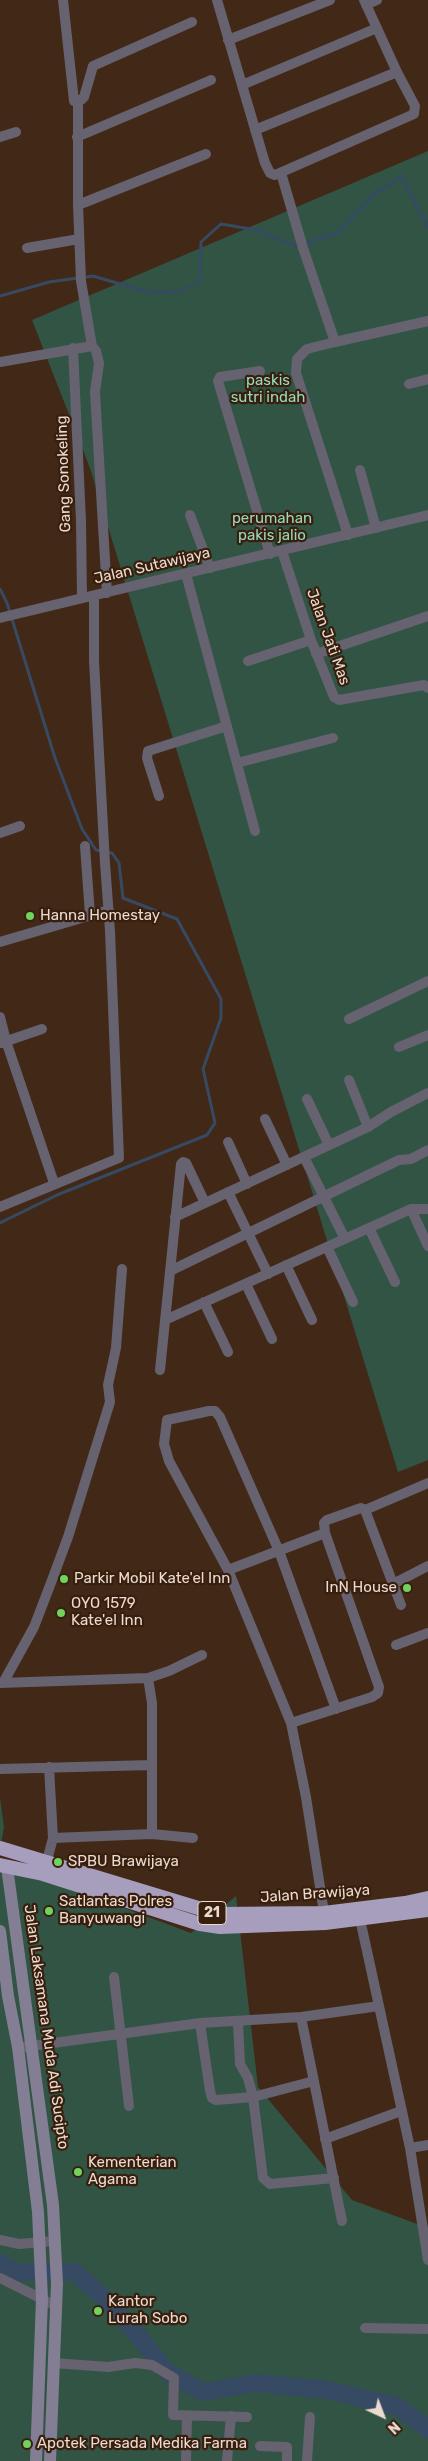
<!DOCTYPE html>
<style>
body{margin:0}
#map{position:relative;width:428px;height:2461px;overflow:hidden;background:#422817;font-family:Rubik,sans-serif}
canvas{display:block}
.north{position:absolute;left:358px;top:2391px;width:50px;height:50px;-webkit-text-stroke:4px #371e0d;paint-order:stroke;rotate:137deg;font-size:14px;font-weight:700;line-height:20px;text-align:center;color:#ebdacf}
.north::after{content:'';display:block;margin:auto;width:18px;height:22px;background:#ebdacf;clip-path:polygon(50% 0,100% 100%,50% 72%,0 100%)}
</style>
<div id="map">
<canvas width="428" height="2461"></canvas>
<div class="north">N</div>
</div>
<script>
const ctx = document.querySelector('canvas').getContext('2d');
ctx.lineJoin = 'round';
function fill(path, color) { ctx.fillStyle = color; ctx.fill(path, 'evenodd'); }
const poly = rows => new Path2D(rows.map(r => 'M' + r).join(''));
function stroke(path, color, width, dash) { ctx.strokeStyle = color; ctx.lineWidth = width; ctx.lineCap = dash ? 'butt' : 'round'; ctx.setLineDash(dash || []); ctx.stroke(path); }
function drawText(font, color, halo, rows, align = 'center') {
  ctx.font = font + ' Rubik,sans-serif'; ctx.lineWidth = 4.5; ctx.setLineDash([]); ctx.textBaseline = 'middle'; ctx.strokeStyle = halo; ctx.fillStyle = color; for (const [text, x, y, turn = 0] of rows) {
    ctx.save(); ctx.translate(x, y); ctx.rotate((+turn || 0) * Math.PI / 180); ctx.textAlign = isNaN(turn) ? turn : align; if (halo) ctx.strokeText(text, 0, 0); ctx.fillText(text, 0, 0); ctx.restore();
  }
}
const green = poly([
 [428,151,428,1460,398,1472,90,468,32,320],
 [0,1798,4,1827,0,1849],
 [0,1868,20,1869,191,1933,236,1896,258,2087,352,2200,428,2228,428,2461,0,2461]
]);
const stream = poly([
 [0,296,49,282,93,276,144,291,177,293,200,281,201,242,221,224,256,230,296,246,338,233,371,197,401,176,428,227],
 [0,589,7,603,55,758,82,829,96,850,112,853,119,863,123,898,177,919,221,999,221,1018,203,1069,215,1123,207,1135,57,1195,0,1223]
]);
const river = poly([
 [0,2263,15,2272,75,2272,100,2294,137,2334,168,2373,203,2392,256,2383,327,2390,397,2406,428,2429]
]);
const minor = poly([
 [63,0,74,101,81,100,84,97,93,66,192,22],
 [217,0,265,163,270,173,275,175,414,114,415,106,397,72,364,0],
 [366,5,377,0],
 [228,40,330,0],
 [242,85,377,28],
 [78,101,78,205,81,281,92,346],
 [255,130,397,72],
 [0,137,16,132],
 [77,137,211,80],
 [281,173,303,248,335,342,307,349,297,359,296,373,348,535],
 [78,205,206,154],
 [27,248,79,239],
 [335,342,428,321],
 [73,348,81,521,82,598],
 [0,362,92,346,96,351,99,363,95,392,107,593],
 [260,371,220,377,218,381,270,554],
 [409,384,428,379],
 [360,470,376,528],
 [190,515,210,568],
 [282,551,311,640,334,697,339,700,424,685,428,688],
 [186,574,255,831],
 [0,618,428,515],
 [316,654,428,616],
 [248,661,311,640],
 [237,763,333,738],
 [159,796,147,758,148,751,227,726],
 [0,833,20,826],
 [85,846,90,915],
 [0,942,109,910],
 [0,1017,6,1041,54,1183],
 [349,1019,428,981],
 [1,1043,42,1029],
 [399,1047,428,1035],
 [349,1080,368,1127],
 [307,1099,329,1145],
 [265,1119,287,1165],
 [228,1142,247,1184],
 [304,1157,345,1239],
 [228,1192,268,1274],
 [0,1207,119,1158,110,931,105,863,94,661,94,596],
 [411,1209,428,1246],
 [175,1217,368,1127,391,1112,428,1093],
 [369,1228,395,1282],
 [327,1247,353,1302],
 [286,1265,312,1320],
 [170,1271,399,1160,411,1159,428,1150],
 [246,1284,272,1339],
 [204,1302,228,1352],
 [165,1320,411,1209,428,1209],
 [160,1370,181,1164,183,1162,186,1163,205,1203],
 [365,1510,401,1605],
 [325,1533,324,1523,327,1520,361,1508,365,1510,428,1483],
 [228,1570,325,1533,379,1687,378,1693,372,1697,291,1723],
 [393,1584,428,1566],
 [396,1645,428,1633],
 [148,1678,152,1703,152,1834],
 [0,1683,148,1678,169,1671,202,1655],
 [3,1683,34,1627,52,1580,68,1537,110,1402,108,1385,116,1348,122,1269],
 [49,1767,53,1838],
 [0,1769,151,1765],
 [45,1868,53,1838,152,1834,193,1838],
 [325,1919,306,1797,291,1723,228,1570,169,1461,164,1444,167,1420,209,1411,215,1411,220,1417,279,1551,336,1709],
 [360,1919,410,2148,428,2260],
 [114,1977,129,2106],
 [301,2017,342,2221],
 [238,2022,240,2064,248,2078,253,2097,263,2178,270,2184,334,2178],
 [200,2023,210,2091,212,2098,216,2100,253,2097,314,2081],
 [24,2047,200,2023,301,2017,379,2006],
 [325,2139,401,2111],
 [410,2148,428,2145],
 [0,2240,19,2244,55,2241],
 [0,2278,56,2306],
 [365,2328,428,2329],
 [54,2363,108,2367,135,2363,152,2365,174,2378,173,2415,247,2417],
 [260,2446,287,2447,287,2461],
 [186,2461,187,2416],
 [227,2461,231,2416],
 [307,2461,310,2417]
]);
const secondary = poly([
 [7,1867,53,2205,57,2284,50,2461],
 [0,1931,8,1996,18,2047,38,2212,42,2299,36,2461]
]);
const trunk = poly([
 [0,1848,218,1914,324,1913,405,1903,428,1898],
 [0,1865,43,1874,200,1924,220,1927,325,1923,428,1910]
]);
const markers = [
 [30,916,5,"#71d25e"],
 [64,1579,5,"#71d25e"],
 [407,1588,5,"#71d25e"],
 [61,1613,5,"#71d25e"],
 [58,1862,5,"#71d25e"],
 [49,1911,5,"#71d25e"],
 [78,2172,5,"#71d25e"],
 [98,2311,5,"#71d25e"],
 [27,2444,5,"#71d25e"]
];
const shields = [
 [212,1913,28]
];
const shieldNames = [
 ["21",212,1913]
];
const parkNames = [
 ["paskis",268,381],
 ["sutri indah",268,398],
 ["perumahan",272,519],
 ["pakis jalio",272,536]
];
const streetNames = [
 ["Gang Sonokeling",64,474,-92],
 ["Jalan Sutawijaya",152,566,-13],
 ["Jalan Jati Mas",328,637,70],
 ["Jalan Brawijaya",315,1894,-4],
 ["Jalan Laksamana Muda Adi Sucipto",46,2027,82]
];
const poiNames = [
 ["Hanna Homestay",40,916],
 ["Parkir Mobil Kate'el Inn",74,1579],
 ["InN House",397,1588,"right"],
 ["OYO 1579",71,1604],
 ["Kate'el Inn",71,1621],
 ["SPBU Brawijaya",68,1862],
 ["Satlantas Polres",59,1902],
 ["Banyuwangi",59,1919],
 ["Kementerian",88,2163],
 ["Agama",88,2180],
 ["Kantor",108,2302],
 ["Lurah Sobo",108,2319],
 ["Apotek Persada Medika Farma",37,2444]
];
fill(green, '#315445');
stroke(stream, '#374a63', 3);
stroke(river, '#374a63', 18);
stroke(minor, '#666270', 10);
stroke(secondary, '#847e94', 12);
stroke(trunk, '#a69ebc', 14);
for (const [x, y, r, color] of markers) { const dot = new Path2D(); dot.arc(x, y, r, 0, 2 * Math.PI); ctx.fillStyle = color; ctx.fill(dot); stroke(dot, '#371e0d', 2); }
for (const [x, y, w] of shields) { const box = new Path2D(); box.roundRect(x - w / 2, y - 11.5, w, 23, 4); ctx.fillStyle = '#371e0d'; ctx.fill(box); stroke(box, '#ebdacf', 1); }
drawText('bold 14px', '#ebdacf', null, shieldNames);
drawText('15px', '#97d9bb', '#371e0d', parkNames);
drawText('15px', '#ebdacf', '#371e0d', streetNames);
drawText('15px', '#ebdacf', '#371e0d', poiNames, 'left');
</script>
